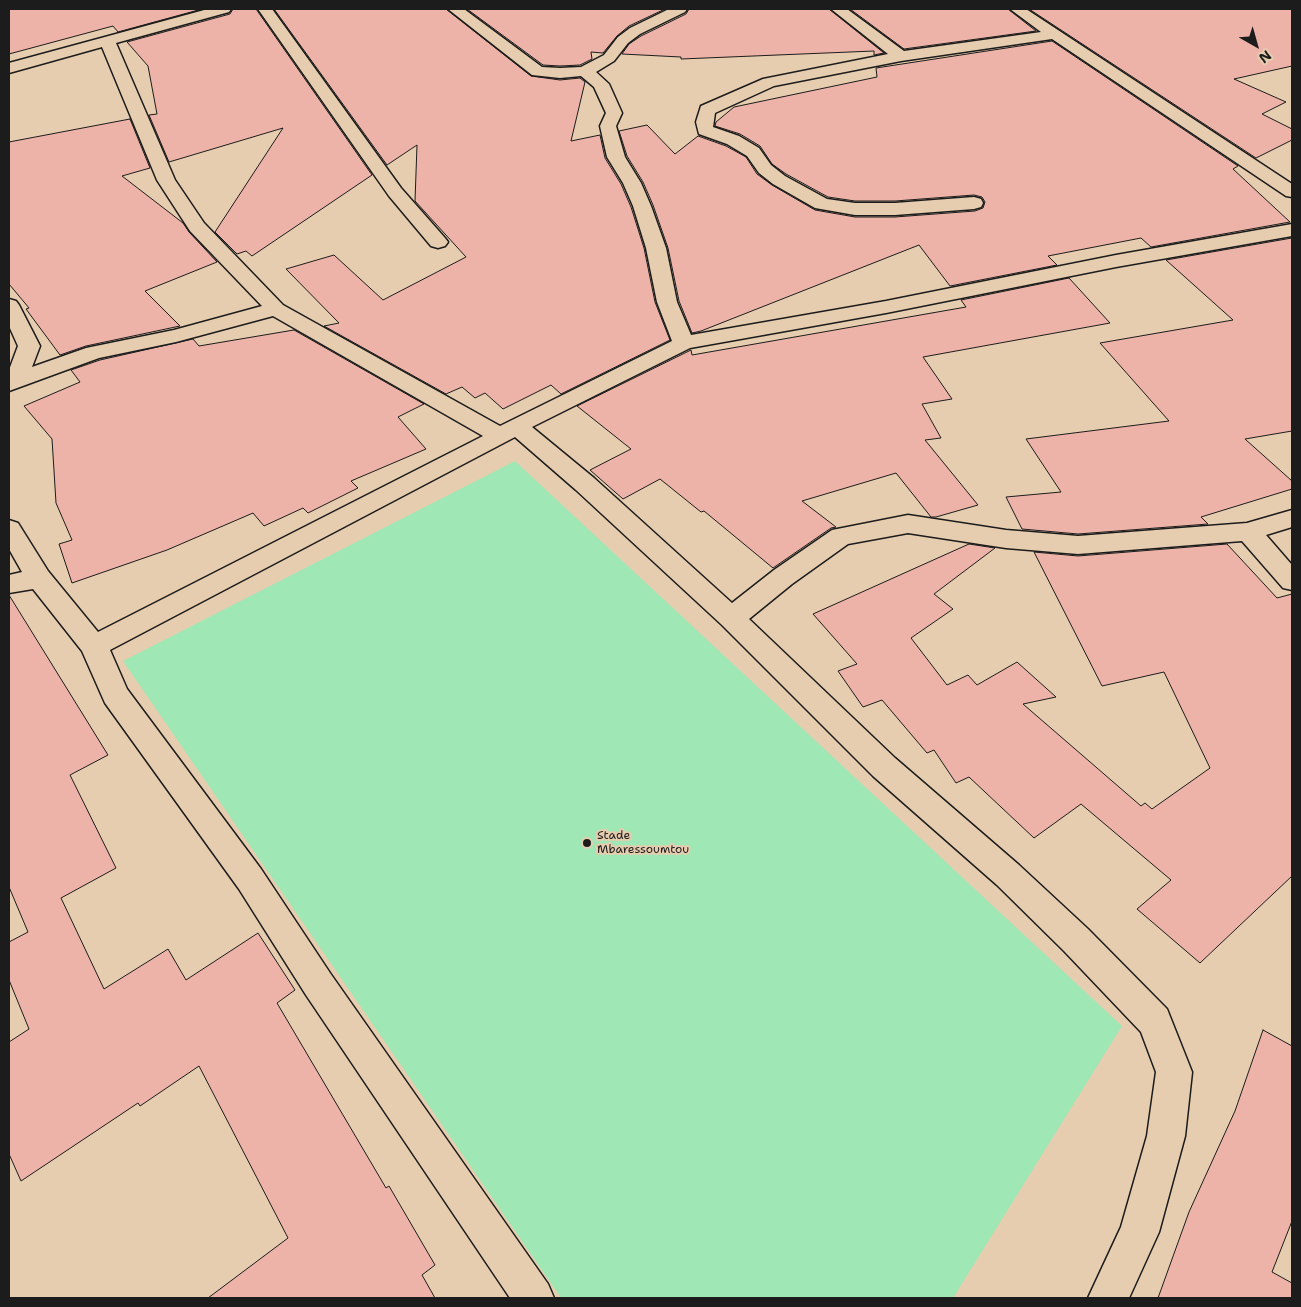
<!DOCTYPE html>
<style>
body{margin:0}
#map{position:relative;width:1301px;height:1307px;overflow:hidden;background:#e7cdaf;font-family:"Shantell Sans",sans-serif}
canvas{display:block}
.frame{position:absolute;inset:0;border:10px solid #1c1c1c;pointer-events:none}
.north{position:absolute;left:1231px;top:20px;width:50px;height:50px;-webkit-text-stroke:4px #e7cdaf;paint-order:stroke;rotate:142deg;font-size:14px;font-weight:700;line-height:20px;text-align:center;color:#1c1c1c}
.north::after{content:'';display:block;margin:auto;width:18px;height:22px;background:#1c1c1c;clip-path:polygon(50% 0,100% 100%,50% 72%,0 100%)}
</style>
<div id="map">
<canvas width="1301" height="1307"></canvas>
<div class="frame"></div>
<div class="north">N</div>
</div>
<script>
const ctx = document.querySelector('canvas').getContext('2d');
ctx.lineJoin = 'round';
function fill(path, color) { ctx.fillStyle = color; ctx.fill(path, 'evenodd'); }
const poly = rows => new Path2D(rows.map(r => 'M' + r).join(''));
function stroke(path, color, width, dash) { ctx.strokeStyle = color; ctx.lineWidth = width; ctx.lineCap = dash ? 'butt' : 'round'; ctx.setLineDash(dash || []); ctx.stroke(path); }
function drawText(font, color, halo, rows, align = 'center') {
  ctx.font = font + ' "Shantell Sans",sans-serif'; ctx.lineWidth = 4; ctx.setLineDash([]); ctx.textBaseline = 'middle'; ctx.strokeStyle = halo; ctx.fillStyle = color; for (const [text, x, y, turn = 0] of rows) {
    ctx.save(); ctx.translate(x, y); ctx.rotate((+turn || 0) * Math.PI / 180); ctx.textAlign = isNaN(turn) ? turn : align; if (halo) ctx.strokeText(text, 0, 0); ctx.fillText(text, 0, 0); ctx.restore();
  }
}
const green = poly([
 [515,461,1122,1026,953,1298,561,1298,123,661]
]);
const building = poly([
 [9,9,202,9,118,32,113,26,9,54,9,9],
 [233,9,256,9,372,175,252,256,246,251,237,254,215,232,283,128,169,162,149,115,157,114,148,66,127,42,230,14,233,9],
 [274,9,446,9,531,76,560,80,580,78,585,82,571,141,600,135,605,158,621,184,631,207,644,248,655,302,670,340,561,394,551,385,503,409,485,393,475,398,462,387,446,394,324,326,339,323,286,269,334,255,383,300,466,257,415,201,417,145,387,165,274,9],
 [467,9,665,9,629,26,617,36,603,53,591,52,592,59,580,65,560,66,543,65,467,9],
 [689,9,829,9,884,53,874,55,874,51,681,59,681,57,622,54,629,44,641,36,686,14,689,9],
 [850,9,1008,9,1036,31,904,49,850,9],
 [1029,9,1292,9,1292,66,1234,79,1286,102,1262,114,1292,129,1292,140,1256,158,1029,9],
 [1052,41,1238,166,1233,169,1290,222,1151,247,1141,238,1048,256,1057,265,950,286,919,245,701,331,692,333,679,301,668,248,653,205,643,182,627,156,619,131,647,125,675,154,698,136,726,146,746,157,757,174,772,185,815,210,855,217,895,217,975,211,983,208,985,202,982,197,974,195,895,201,855,201,828,197,786,174,772,164,760,146,740,134,715,126,716,122,734,107,877,77,876,68,1052,41],
 [130,119,150,168,122,176,183,223,189,232,217,262,145,291,180,326,86,346,60,355,26,309,29,308,9,284,9,142,130,119],
 [1292,238,1292,431,1245,439,1292,481,1292,489,1201,517,1208,524,1078,534,1022,529,1006,497,1061,492,1026,439,1169,421,1100,343,1233,320,1166,260,1292,238],
 [1069,278,1110,323,923,357,952,399,922,404,941,438,925,440,978,505,936,517,931,517,896,473,802,501,836,527,831,528,773,568,704,511,701,512,660,479,623,499,590,470,631,449,577,406,691,350,692,355,966,307,961,300,1069,278],
 [294,330,424,404,398,417,426,449,351,481,358,488,308,513,303,508,264,526,253,513,167,550,72,583,59,544,72,540,56,503,52,439,24,406,80,382,71,370,100,360,193,339,199,346,294,330],
 [969,544,995,548,934,594,953,609,911,638,947,685,968,675,977,685,1017,662,1056,697,1023,704,1141,806,1145,803,1152,809,1210,768,1164,672,1102,686,1034,552,1078,556,1227,544,1277,598,1292,594,1292,876,1200,963,1137,909,1171,880,1081,804,1034,838,969,777,956,783,934,750,927,753,882,700,863,707,838,671,857,664,813,614,969,544],
 [9,595,108,755,70,775,116,868,61,898,104,989,168,949,186,980,258,933,295,990,277,1003,386,1188,389,1186,435,1265,422,1275,435,1298,208,1298,288,1238,199,1066,140,1106,138,1103,21,1181,9,1154,9,1042,29,1029,9,980,9,942,28,932,9,887,9,595],
 [1263,1030,1292,1046,1292,1221,1272,1272,1292,1283,1292,1298,1158,1298,1189,1212,1235,1111,1263,1030]
]);
const minor = poly([
 [208,9,231,9,229,12,116,43,175,180,204,223,283,305,500,426,672,341,657,302,646,248,633,206,623,183,607,157,600,126,606,113,594,87,581,76,560,78,532,75,448,9,464,9,542,67,560,68,581,67,604,55,618,37,630,28,669,9,687,9,685,12,640,34,628,43,614,61,596,72,609,84,622,113,616,126,625,157,641,183,651,206,666,248,677,302,691,335,886,301,1116,255,1292,224,1292,236,1116,267,886,313,690,348,532,427,594,478,732,603,774,570,832,530,908,515,1006,530,1078,536,1247,523,1292,510,1292,527,1266,535,1292,565,1292,590,1283,588,1242,541,1078,554,1006,548,908,533,848,544,792,584,749,619,895,758,1019,865,1088,929,1167,1009,1192,1072,1185,1136,1159,1232,1129,1298,1088,1298,1121,1227,1147,1136,1156,1072,1141,1032,1064,951,997,885,873,776,722,625,576,490,515,437,110,650,127,689,261,869,330,973,548,1284,554,1298,510,1298,306,995,239,889,105,703,82,651,33,589,9,593,9,575,22,572,9,549,9,520,18,523,48,571,98,632,483,436,273,316,176,342,99,358,9,391,9,370,18,346,9,326,9,299,16,301,19,305,40,346,32,367,86,348,174,330,262,306,190,231,157,180,102,47,9,73,9,63,208,9],
 [258,9,272,9,401,188,445,238,448,242,445,246,438,248,431,246,389,196,258,9],
 [831,9,847,9,904,51,1041,32,1010,9,1026,9,1292,184,1292,197,1286,196,1052,39,901,61,774,86,715,113,713,127,739,136,759,148,771,165,785,176,827,199,855,203,895,203,974,197,981,199,983,203,981,207,974,209,895,215,855,215,815,208,773,184,759,173,747,156,727,144,699,134,696,122,701,106,763,79,888,54,831,9]
]);
const markers = [
 [587,843,5,"#1c1c1c"]
];
const poiNames = [
 ["Stade",597,836],
 ["Mbaressoumtou",597,850]
];
fill(green, '#9fe7b5');
fill(building, '#edb3a8');
stroke(building, '#1c1c1c', 1);
stroke(minor, '#1c1c1c', 3);
fill(minor, '#e7cdaf');
for (const [x, y, r, color] of markers) { const dot = new Path2D(); dot.arc(x, y, r, 0, 2 * Math.PI); ctx.fillStyle = color; ctx.fill(dot); stroke(dot, '#e7cdaf', 2); }
drawText('12px', '#1c1c1c', '#e7cdaf', poiNames, 'left');
</script>
